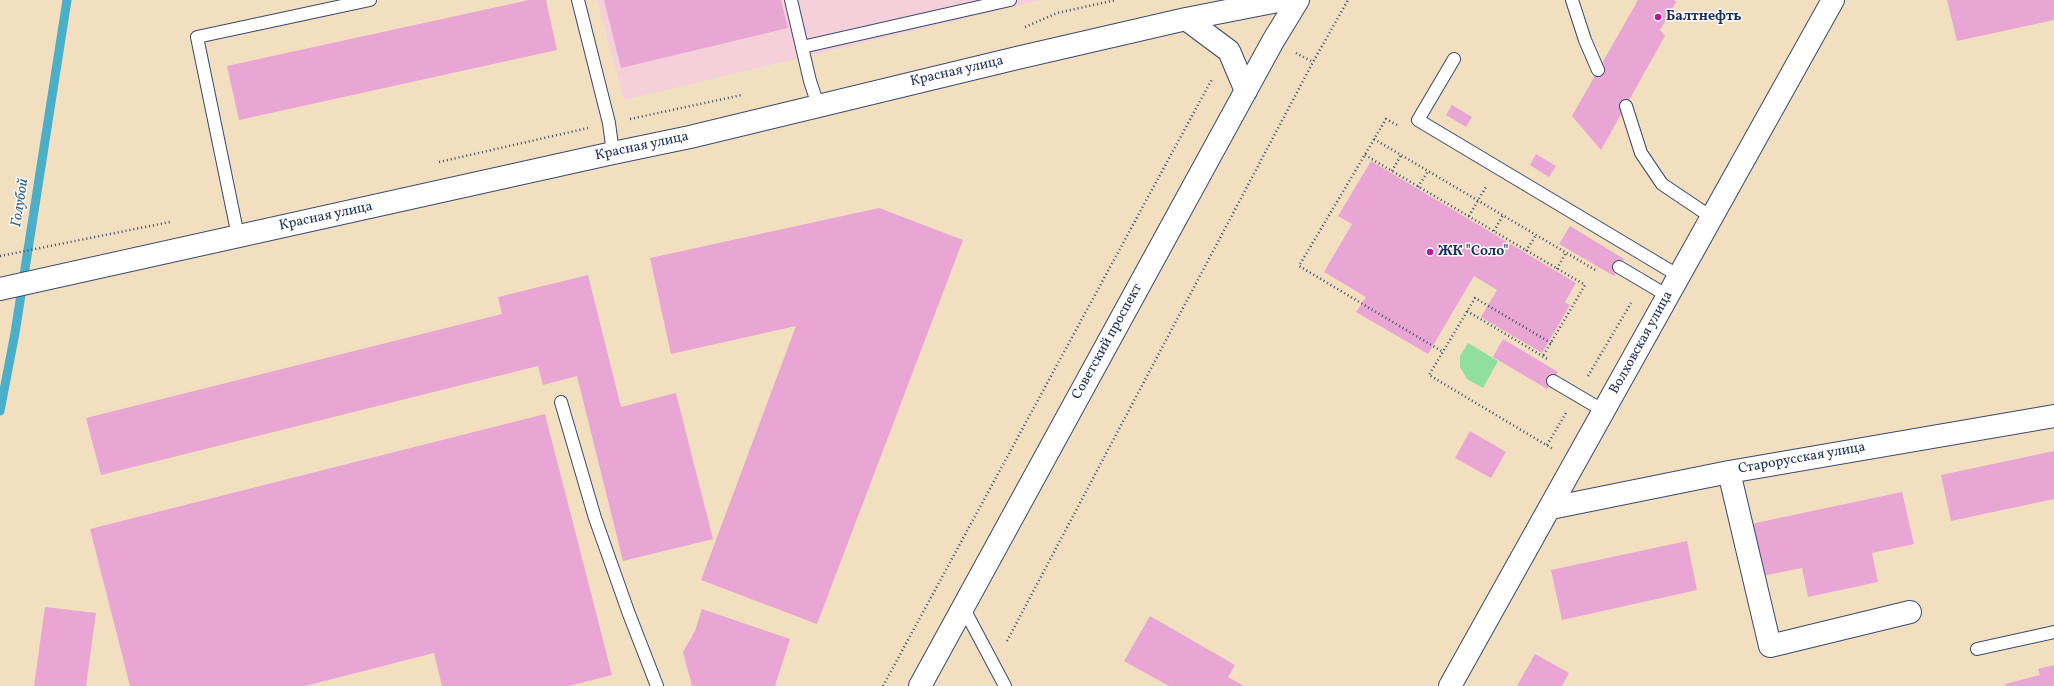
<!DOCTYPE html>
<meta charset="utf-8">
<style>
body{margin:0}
canvas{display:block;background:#f1dfc0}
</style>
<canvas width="2054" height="686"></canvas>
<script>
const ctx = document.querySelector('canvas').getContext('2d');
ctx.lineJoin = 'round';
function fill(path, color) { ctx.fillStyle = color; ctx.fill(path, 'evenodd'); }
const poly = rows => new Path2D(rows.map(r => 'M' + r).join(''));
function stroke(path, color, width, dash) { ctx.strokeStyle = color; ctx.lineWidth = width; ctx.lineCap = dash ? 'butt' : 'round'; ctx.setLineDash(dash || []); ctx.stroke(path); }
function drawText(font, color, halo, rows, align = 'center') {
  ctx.font = font + ' Vollkorn,serif'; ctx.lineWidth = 3; ctx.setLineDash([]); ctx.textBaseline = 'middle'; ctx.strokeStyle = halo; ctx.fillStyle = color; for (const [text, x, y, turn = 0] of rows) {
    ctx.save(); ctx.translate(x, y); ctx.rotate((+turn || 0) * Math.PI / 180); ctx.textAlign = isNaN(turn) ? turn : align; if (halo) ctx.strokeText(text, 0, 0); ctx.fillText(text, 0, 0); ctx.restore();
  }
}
const built = poly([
 [597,0,1041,0,624,100]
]);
const green = poly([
 [1468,343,1498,361,1483,388,1467,379,1460,367,1460,356]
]);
const stream = poly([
 [0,411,15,333,67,0]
]);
const building = poly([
 [529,0,546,0,557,50,239,120,227,66],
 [604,0,781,0,788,28,621,68],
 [1638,0,1674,0,1676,2,1660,30,1665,36,1601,150,1572,116],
 [1947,0,2054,0,2054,20,1957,41],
 [1452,105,1472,117,1466,127,1446,115],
 [1536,154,1556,166,1549,177,1530,165],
 [1371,161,1576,283,1565,302,1570,305,1542,353,1481,317,1497,290,1474,276,1428,354,1356,312,1366,297,1324,272,1352,224,1338,216],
 [879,208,963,240,817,624,701,580,796,326,671,354,650,258],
 [1570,226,1624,259,1614,276,1559,244],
 [588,275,621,407,676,393,713,539,623,561,577,376,543,385,538,366,101,475,86,418,502,314,498,297],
 [1503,339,1558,372,1547,389,1493,357],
 [545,414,612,675,569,686,442,686,434,653,305,686,130,686,90,529],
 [1470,431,1506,452,1491,478,1455,458],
 [2054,451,2054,499,1951,521,1941,475],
 [1902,492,1914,544,1872,553,1878,582,1808,597,1802,568,1762,576,1751,524],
 [1687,541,1697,590,1562,620,1551,570],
 [45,607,96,613,86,686,34,686],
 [702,609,790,639,775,686,692,686,683,652,695,631],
 [1150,616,1235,665,1228,677,1244,686,1169,686,1124,661],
 [1535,654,1569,673,1562,686,1517,686],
 [2054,665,2054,686,2006,686,2005,684,2040,675,2038,669]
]);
const path = poly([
 [1025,27,1057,13,1116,0],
 [1296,53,1313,62],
 [630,119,742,95],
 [1397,125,1386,119,1299,266,1443,352],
 [1374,139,1597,271],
 [1365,155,1585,285,1543,356],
 [439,162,588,128],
 [1392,171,1401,155],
 [1418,187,1428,171],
 [1469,216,1487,185],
 [1494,231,1503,215],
 [1526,251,1536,235],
 [0,256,170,222],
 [1557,269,1566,252],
 [1467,311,1549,360],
 [1551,343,1475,298,1429,375,1553,449],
 [1588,376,1631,303],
 [1547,445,1566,413],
 [1007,641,1313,62,1348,0],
 [883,686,1212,79]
]);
const service = poly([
 [578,0,609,123,613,153],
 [791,0,810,81,818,105],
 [1572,0,1585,40,1598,70],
 [802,47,1010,0],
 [1454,59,1418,120,1679,276],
 [1626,106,1641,153,1662,184,1711,217],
 [238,236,197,37,370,0],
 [1619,267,1668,296],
 [1553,381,1604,411],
 [561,402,595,518,629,614,657,686],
 [963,607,1005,686],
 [1977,649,2054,632]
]);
const minor = poly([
 [1729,472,1770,646,1910,612],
 [1551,508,1729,472,2054,416],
 [1450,686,1833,0]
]);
const primary = poly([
 [1186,19,1229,51,1246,91],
 [0,289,613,153,690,137,1017,58,1186,19,1283,0],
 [920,686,1273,41,1298,0]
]);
const markers = [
 [1658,17,4,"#b5179e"],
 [1430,252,4,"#b5179e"]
];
const poiNames = [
 ["Балтнефть",1666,17],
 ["ЖК \"Соло\"",1438,252]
];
const streetNames = [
 ["Красная улица",957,72,-13],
 ["Красная улица",642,147,-12],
 ["Красная улица",326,217,-12],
 ["Советский проспект",1108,342,-61],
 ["Волховская улица",1642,343,-61],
 ["Старорусская улица",1802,459,-10]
];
const waterNames = [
 ["Голубой",21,203,-81]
];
fill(built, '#f5cfd9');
fill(green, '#90df9e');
stroke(stream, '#4bafca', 9);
fill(building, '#e9a6d5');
stroke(service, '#3b496d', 14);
stroke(minor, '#3b496d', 24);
stroke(primary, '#3b496d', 24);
stroke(path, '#3b496d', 2.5, [1, 3]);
stroke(service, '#fff', 12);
stroke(minor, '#fff', 22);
stroke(primary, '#fff', 22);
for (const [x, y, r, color] of markers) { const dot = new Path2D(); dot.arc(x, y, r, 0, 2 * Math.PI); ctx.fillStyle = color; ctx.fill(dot); stroke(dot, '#fdfcf7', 1.5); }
drawText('bold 14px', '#1b2f5e', '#fdfcf7', poiNames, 'left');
drawText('14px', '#1b2f5e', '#fdfcf7', streetNames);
drawText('italic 15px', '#2c5c84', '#fdfcf7', waterNames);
</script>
